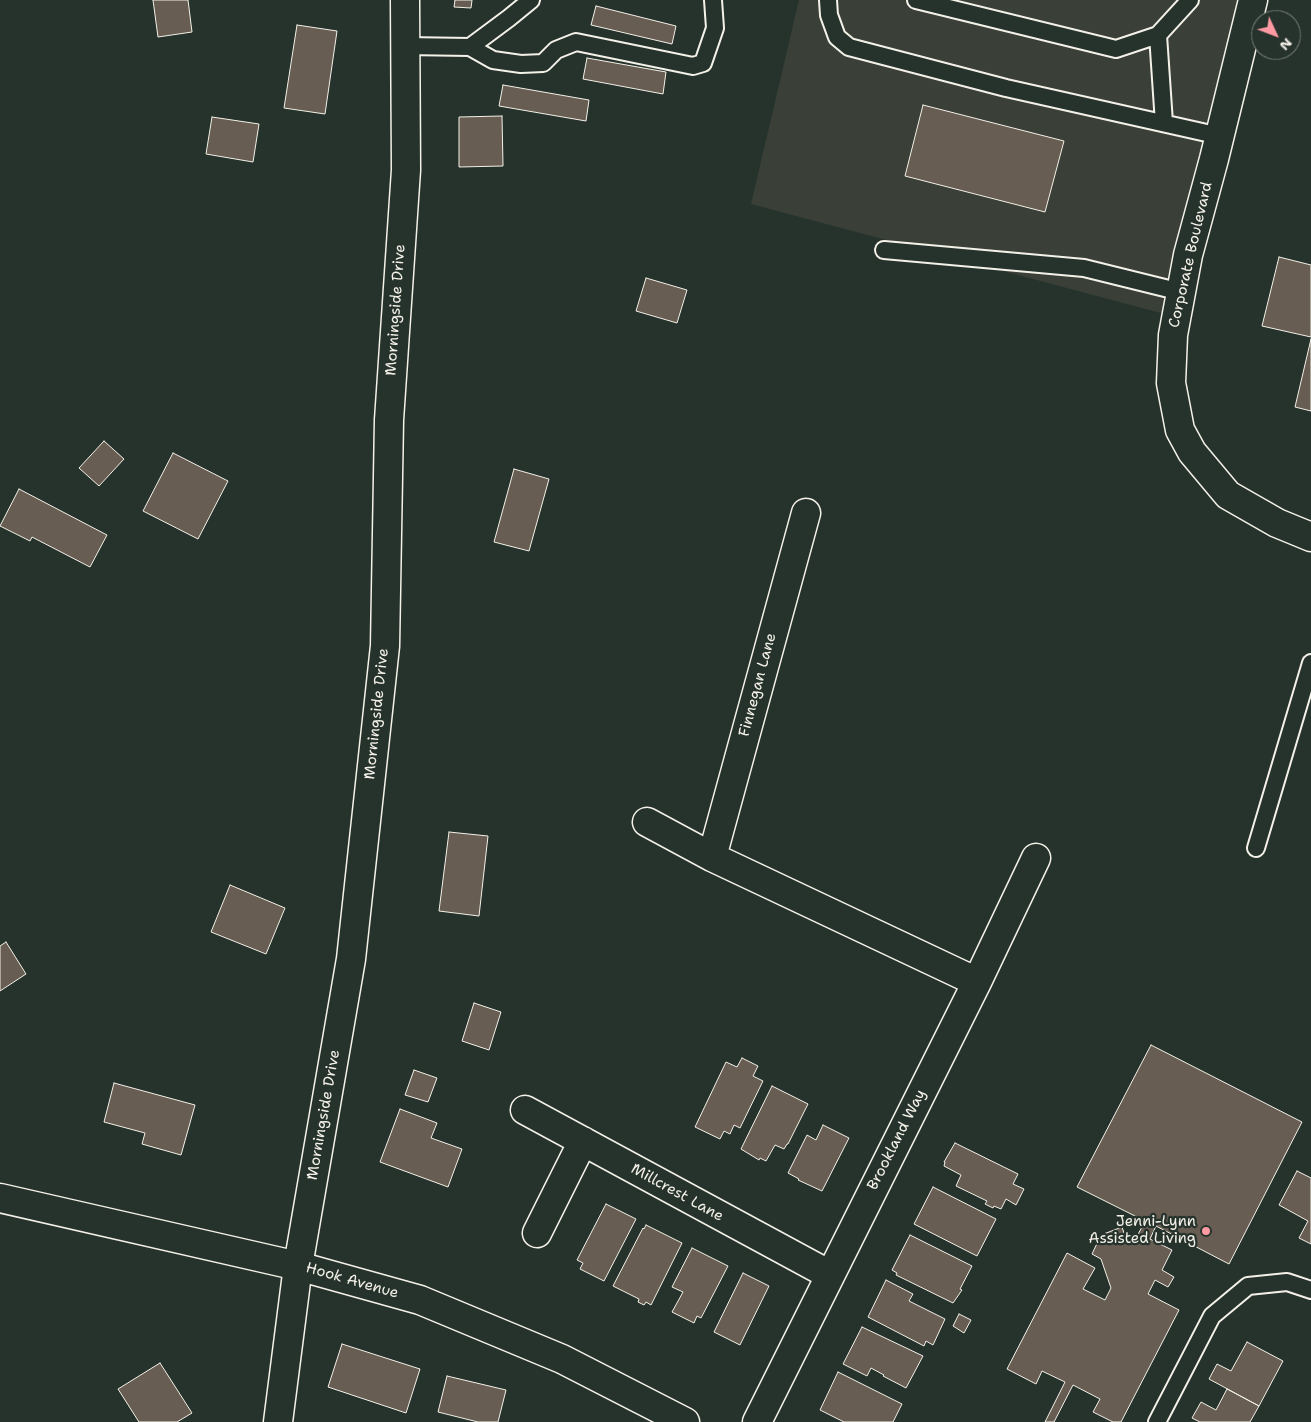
<!DOCTYPE html>
<style>
body{margin:0}
#map{position:relative;width:1311px;height:1422px;overflow:hidden;background:#26332d;font-family:"Shantell Sans",sans-serif}
canvas{display:block}
.north{position:absolute;left:1251px;top:10px;width:50px;height:50px;box-sizing:border-box;background:#26332d;border:1px solid #787f78;border-radius:50%;rotate:133deg;font-size:14px;font-weight:700;line-height:20px;text-align:center;color:#f4f1e8}
.north::after{content:'';display:block;margin:auto;width:18px;height:22px;background:#ff9aa2;clip-path:polygon(50% 0,100% 100%,50% 72%,0 100%)}
</style>
<div id="map">
<canvas width="1311" height="1422"></canvas>
<div class="north">N</div>
</div>
<script>
const ctx = document.querySelector('canvas').getContext('2d');
ctx.lineJoin = 'round';
function fill(path, color) { ctx.fillStyle = color; ctx.fill(path, 'evenodd'); }
const poly = rows => new Path2D(rows.map(r => 'M' + r).join(''));
function stroke(path, color, width, dash) { ctx.strokeStyle = color; ctx.lineWidth = width; ctx.lineCap = dash ? 'butt' : 'round'; ctx.setLineDash(dash || []); ctx.stroke(path); }
function drawText(font, color, halo, rows, align = 'center') {
  ctx.font = font + ' "Shantell Sans",sans-serif'; ctx.lineWidth = 4.5; ctx.setLineDash([]); ctx.textBaseline = 'middle'; ctx.strokeStyle = halo; ctx.fillStyle = color; for (const [text, x, y, turn = 0] of rows) {
    ctx.save(); ctx.translate(x, y); ctx.rotate((+turn || 0) * Math.PI / 180); ctx.textAlign = isNaN(turn) ? turn : align; if (halo) ctx.strokeText(text, 0, 0); ctx.fillText(text, 0, 0); ctx.restore();
  }
}
const built = poly([
 [799,0,1253,0,1176,317,751,204]
]);
const building = poly([
 [153,0,188,0,192,32,158,37,153,0],
 [455,0,472,0,471,8,454,7,455,0],
 [596,6,676,26,672,44,591,25,596,6],
 [297,25,337,31,325,114,284,108,297,25],
 [587,58,666,72,663,94,583,79,587,58],
 [503,85,589,100,586,121,499,106,503,85],
 [923,105,1064,141,1045,212,905,176,923,105],
 [502,116,503,166,459,167,459,117,502,116],
 [212,117,259,124,253,162,206,154,212,117],
 [1279,257,1311,265,1311,337,1262,326,1279,257],
 [646,278,687,290,677,323,636,311,646,278],
 [1311,339,1311,411,1295,407,1311,339],
 [104,441,124,459,99,486,79,468,104,441],
 [173,453,228,481,198,539,143,511,173,453],
 [514,469,549,479,529,551,494,542,514,469],
 [19,489,107,535,90,567,32,537,30,541,0,526,19,489],
 [449,832,488,836,479,916,439,911,449,832],
 [230,885,285,908,266,954,211,932,230,885],
 [6,942,26,974,0,991,0,946,6,942],
 [474,1003,501,1012,489,1050,462,1041,474,1003],
 [1151,1045,1302,1122,1229,1264,1156,1226,1150,1239,1172,1250,1162,1270,1174,1277,1168,1287,1155,1280,1148,1294,1179,1310,1121,1422,1113,1422,1093,1412,1100,1399,1073,1385,1054,1422,1045,1422,1065,1382,1042,1371,1036,1384,1007,1369,1067,1253,1095,1268,1083,1289,1105,1300,1111,1288,1101,1259,1092,1254,1101,1235,1122,1227,1126,1239,1134,1242,1145,1221,1077,1187,1151,1045],
 [742,1058,758,1066,753,1076,763,1081,740,1128,734,1125,730,1134,724,1131,720,1139,695,1127,726,1062,737,1067,742,1058],
 [414,1070,437,1078,428,1102,405,1095,414,1070],
 [114,1083,195,1105,181,1155,142,1144,145,1133,104,1122,114,1083],
 [772,1086,808,1104,788,1144,787,1144,784,1149,775,1145,766,1161,760,1158,759,1160,741,1149,772,1086],
 [400,1109,437,1123,431,1138,462,1149,448,1187,380,1162,400,1109],
 [823,1125,849,1138,822,1191,798,1180,799,1179,788,1173,807,1135,816,1140,823,1125],
 [955,1143,1018,1174,1013,1184,1024,1189,1016,1205,1006,1199,1001,1209,994,1206,993,1208,985,1204,987,1201,956,1186,961,1175,944,1166,945,1162,944,1162,955,1143],
 [1297,1171,1311,1178,1311,1244,1299,1238,1308,1221,1279,1205,1297,1171],
 [933,1187,996,1219,977,1256,914,1224,933,1187],
 [606,1204,636,1219,604,1281,580,1269,583,1263,577,1260,606,1204],
 [646,1225,682,1243,651,1305,646,1302,644,1305,638,1302,639,1299,613,1286,643,1228,644,1229,646,1225],
 [910,1235,972,1266,960,1289,962,1290,953,1303,896,1275,897,1273,892,1270,910,1235],
 [692,1248,728,1266,701,1318,697,1316,694,1323,672,1312,683,1292,672,1287,692,1248],
 [743,1273,769,1286,740,1345,714,1332,743,1273],
 [886,1280,913,1294,909,1301,945,1319,933,1345,926,1341,924,1346,868,1317,886,1280],
 [959,1314,971,1320,964,1333,953,1326,959,1314],
 [862,1327,923,1356,906,1388,883,1376,884,1375,871,1368,867,1376,843,1364,862,1327],
 [1247,1342,1283,1361,1259,1406,1209,1379,1217,1364,1231,1371,1247,1342],
 [342,1344,420,1369,406,1413,328,1387,342,1344],
 [160,1363,192,1413,177,1422,139,1422,118,1389,160,1363],
 [838,1372,902,1404,893,1422,844,1422,820,1410,838,1372],
 [447,1376,506,1390,498,1422,478,1422,438,1412,447,1376],
 [1227,1389,1259,1406,1250,1422,1200,1422,1192,1418,1201,1402,1216,1410,1227,1389]
]);
const lane = poly([
 [828,0,829,15,837,37,849,47,1006,88,1220,136],
 [916,0,1116,49,1158,35,1190,0],
 [1158,35,1164,123],
 [405,46,470,47,493,60,521,64,543,63,556,50,576,42,693,66,703,63,715,28,713,0],
 [470,47,509,18,531,0],
 [884,250,1084,268,1181,292],
 [1256,848,1311,663],
 [1157,1422,1212,1316,1248,1286,1287,1282,1311,1290]
]);
const street = poly([
 [1253,0,1214,159,1188,255,1173,335,1171,383,1180,430,1192,452,1228,495,1277,523,1311,537],
 [647,822,712,857,977,982],
 [712,857,806,513],
 [525,1110,830,1275],
 [537,1233,583,1141],
 [278,1422,298,1266,351,959,385,646,389,420,406,170,405,0],
 [757,1422,977,982,1036,858]
]);
const secondary = poly([
 [0,1198,298,1266,420,1300,562,1359,685,1422]
]);
const markers = [
 [1206,1231,5,"#ff9aa2"]
];
const streetNames = [
 ["Corporate Boulevard",1191,255,-77],
 ["Morningside Drive",396,310,-86],
 ["Finnegan Lane",758,685,-75],
 ["Morningside Drive",377,714,-84],
 ["Morningside Drive",324,1115,-80],
 ["Brookland Way",897,1140,-63],
 ["Millcrest Lane",677,1193,29],
 ["Hook Avenue",352,1281,16]
];
const poiNames = [
 ["Jenni-Lynn",1196,1222],
 ["Assisted Living",1196,1239]
];
fill(built, '#3a4038');
fill(building, '#675d52');
stroke(building, '#f4f1e8', 1);
stroke(lane, '#f4f1e8', 20);
stroke(street, '#f4f1e8', 31);
stroke(secondary, '#f4f1e8', 31);
stroke(lane, '#26332d', 16);
stroke(street, '#26332d', 28);
stroke(secondary, '#26332d', 28);
for (const [x, y, r, color] of markers) { const dot = new Path2D(); dot.arc(x, y, r, 0, 2 * Math.PI); ctx.fillStyle = color; ctx.fill(dot); stroke(dot, '#26332d', 2); }
drawText('15px', '#f4f1e8', '#26332d', streetNames);
drawText('15px', '#f4f1e8', '#26332d', poiNames, 'right');
</script>
